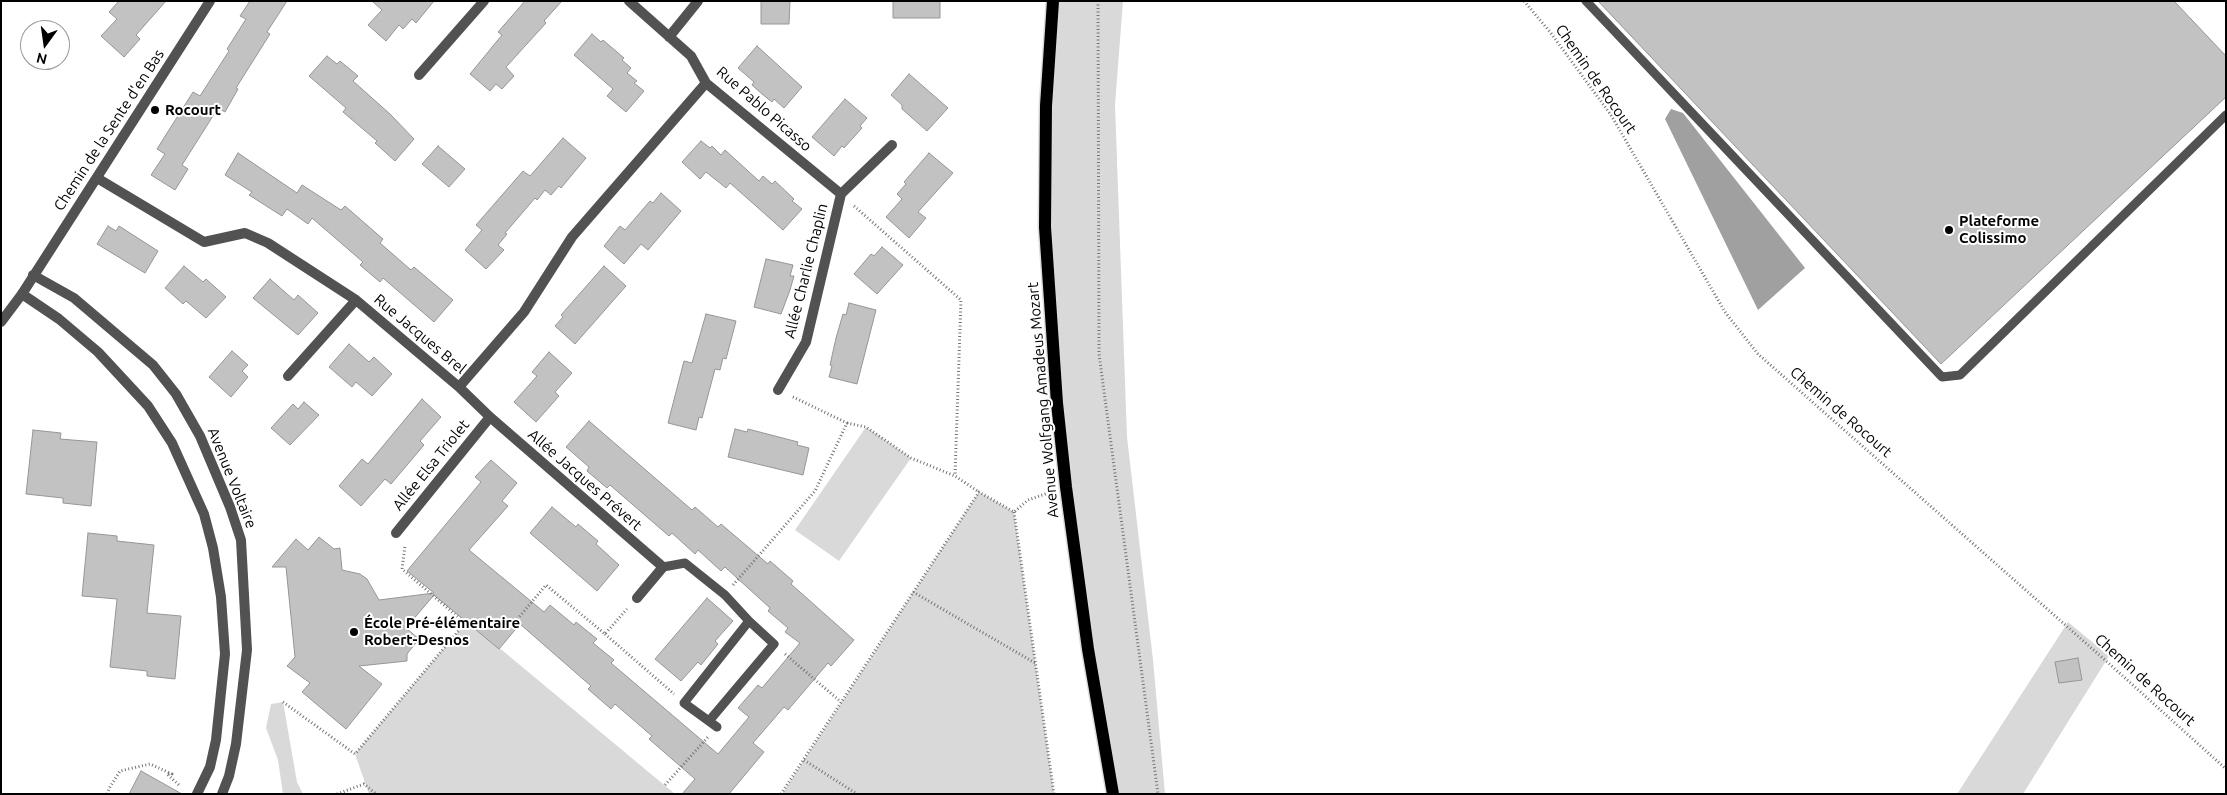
<!DOCTYPE html>
<meta charset="utf-8">
<style>
body{margin:0}
#map{position:relative;width:2227px;height:795px;overflow:hidden;background:#fff;font-family:Ubuntu,sans-serif}
canvas{display:block}
.frame{position:absolute;inset:0;border:2px solid #000;pointer-events:none}
.north{position:absolute;left:20px;top:20px;width:50px;height:50px;box-sizing:border-box;background:#fff;border:1px solid #999;border-radius:50%;rotate:194deg;font-size:14px;font-weight:700;line-height:20px;text-align:center;color:#000}
.north::after{content:'';display:block;margin:auto;width:18px;height:22px;background:#000;clip-path:polygon(50% 0,100% 100%,50% 72%,0 100%)}
</style>
<div id="map">
<canvas width="2227" height="795"></canvas>
<div class="frame"></div>
<div class="north">N</div>
</div>
<script>
const ctx = document.querySelector('canvas').getContext('2d');
ctx.lineJoin = 'round';
function fill(path, color) { ctx.fillStyle = color; ctx.fill(path, 'evenodd'); }
const poly = rows => new Path2D(rows.map(r => 'M' + r).join(''));
function stroke(path, color, width, dash) { ctx.strokeStyle = color; ctx.lineWidth = width; ctx.lineCap = dash ? 'butt' : 'round'; ctx.setLineDash(dash || []); ctx.stroke(path); }
function drawText(font, color, halo, rows, align = 'center') {
  ctx.font = font + ' Ubuntu,sans-serif'; ctx.lineWidth = 4; ctx.setLineDash([]); ctx.textBaseline = 'middle'; ctx.strokeStyle = halo; ctx.fillStyle = color; for (const [text, x, y, turn = 0] of rows) {
    ctx.save(); ctx.translate(x, y); ctx.rotate((+turn || 0) * Math.PI / 180); ctx.textAlign = isNaN(turn) ? turn : align; if (halo) ctx.strokeText(text, 0, 0); ctx.fillText(text, 0, 0); ctx.restore();
  }
}
const green = poly([
 [1053,1,1123,1,1115,105,1127,437,1153,660,1165,794,1113,794,1057,403,1045,227],
 [866,427,911,458,839,561,795,530],
 [979,492,1014,512,1054,794,782,794],
 [467,621,675,794,369,794,355,754],
 [2068,622,2109,656,2023,794,1957,794],
 [283,702,297,782,303,794,283,794,278,760,266,728,271,704]
]);
const water = poly([
 [1671,109,1683,113,1805,268,1758,310,1665,119]
]);
const building = poly([
 [119,1,166,1,136,35,140,39,124,57,101,36,117,19,109,12,119,1],
 [250,1,287,1,267,32,270,34,236,88,238,89,225,112,218,108,182,165,188,169,175,190,151,175,165,154,157,149,193,92,200,96,229,51,227,49,246,19,240,16,250,1],
 [372,1,434,1,416,23,412,19,403,29,399,25,386,41,368,25,382,10,372,1],
 [525,1,562,1,544,21,546,23,506,67,514,76,502,89,496,84,490,91,470,74,502,35,498,32,525,1],
 [761,1,790,1,789,24,761,24,761,1],
 [893,1,940,1,940,18,893,18,893,1],
 [1598,1,2174,1,2226,56,2226,97,1941,364,1598,1],
 [592,34,601,42,603,40,624,58,622,60,631,68,627,73,637,81,634,83,644,91,626,112,607,96,613,89,574,55,592,34],
 [757,46,802,87,784,108,774,99,772,102,762,94,752,85,754,82,738,68,757,46],
 [327,56,337,64,340,61,358,76,353,81,390,114,414,139,395,161,375,143,377,141,343,112,346,108,309,76,327,56],
 [909,74,948,108,927,131,902,109,902,105,891,95,909,74],
 [845,99,867,118,860,126,862,128,844,148,842,146,834,156,812,137,845,99],
 [563,138,586,158,561,188,559,186,551,195,545,190,537,200,535,198,505,233,507,234,498,245,504,250,486,269,465,250,482,230,476,225,523,171,530,176,563,138],
 [701,141,710,148,712,146,721,155,725,150,759,181,763,176,772,184,775,181,794,199,792,201,802,209,783,230,730,183,726,188,706,172,700,179,682,162,701,141],
 [438,146,465,169,449,187,422,164,438,146],
 [238,153,297,193,302,185,341,210,345,206,383,239,380,243,411,270,414,267,453,300,434,322,383,278,380,282,360,265,363,262,312,218,308,224,287,209,282,216,249,195,252,192,225,175,238,153],
 [929,153,953,173,918,212,926,218,909,238,886,217,902,199,897,194,906,184,904,182,929,153],
 [661,193,681,211,648,250,641,244,624,264,604,246,620,226,625,230,650,201,653,203,661,193],
 [108,226,116,231,119,226,158,251,145,273,97,244,108,226],
 [882,247,903,265,877,294,854,274,871,254,874,256,882,247],
 [766,259,793,265,790,276,794,276,790,290,781,314,754,307,766,259],
 [184,266,203,282,206,279,226,297,206,318,186,301,183,304,165,288,184,266],
 [604,266,626,286,575,344,555,326,563,317,561,315,604,266],
 [270,279,294,300,298,295,318,313,298,335,253,298,270,279],
 [849,303,876,310,857,384,829,377,832,366,830,365,836,338,843,314,846,315,849,303],
 [706,314,736,321,726,359,723,358,720,370,715,369,702,418,699,417,696,430,668,423,684,361,692,363,706,314],
 [349,344,369,362,374,357,392,374,372,396,356,382,352,387,329,367,349,344],
 [232,351,248,365,242,371,248,377,231,397,209,377,232,351],
 [549,352,572,373,555,392,559,396,536,422,514,402,537,376,532,372,549,352],
 [422,399,441,417,420,441,424,445,391,484,385,479,361,506,339,486,362,459,368,464,422,399],
 [304,402,319,415,290,445,271,428,293,404,298,409,304,402],
 [589,421,692,510,695,507,718,527,721,524,768,564,770,561,793,581,791,584,854,640,831,666,828,663,788,710,784,707,753,743,764,752,729,794,682,794,695,779,649,739,652,736,615,704,611,709,588,689,591,686,520,624,499,649,434,595,406,628,419,639,407,654,407,661,359,666,382,684,346,729,302,692,310,683,287,666,295,657,286,567,272,567,296,539,308,550,319,537,334,549,340,548,342,570,360,574,367,579,379,600,434,593,407,571,481,482,475,477,491,460,517,483,502,501,508,506,469,550,544,612,550,605,574,625,576,622,597,639,593,643,614,660,611,663,718,754,749,717,738,708,758,685,762,688,800,643,785,632,788,628,768,611,770,608,725,567,721,571,698,550,695,554,672,533,669,536,610,485,607,488,587,471,589,467,566,447,589,421],
 [735,429,747,432,748,429,798,442,797,445,809,448,803,475,728,457,735,429],
 [33,430,61,433,60,439,97,442,91,506,63,503,63,498,26,494,33,430],
 [552,507,576,527,578,524,598,541,596,544,619,565,597,591,530,533,552,507],
 [88,533,117,536,117,541,154,545,147,613,181,616,175,679,147,676,147,671,110,667,117,599,82,596,88,533],
 [707,598,733,621,715,641,718,644,701,665,698,662,681,681,655,659,707,598],
 [2078,658,2082,680,2059,683,2055,662,2078,658],
 [141,771,182,794,129,794,141,771]
]);
const path = poly([
 [1098,1,1099,354,1158,794],
 [1524,1,1550,32,1611,115,1725,312,1758,354,2105,660,2226,769],
 [854,206,961,300,955,476],
 [847,423,866,427,911,458,955,476,979,492],
 [1014,512,1054,794],
 [733,585,815,491,847,423,791,396],
 [913,592,1035,663],
 [515,622,546,585,605,634,627,609],
 [605,634,674,694],
 [785,654,841,702],
 [283,702,355,754,465,623,402,569,405,546],
 [804,760,857,794],
 [665,785,708,737],
 [107,794,110,787,120,771,150,764,172,774,167,774,179,785],
 [337,794,364,784,376,794],
 [781,794,979,492,1014,512,1028,500,1051,492]
]);
const service = poly([
 [1586,1,1942,377,1960,375,2226,115],
 [663,567,685,563,725,595,749,621,684,703,717,727],
 [709,721,774,644,749,621]
]);
const minor = poly([
 [629,1,691,56,706,83,841,194],
 [669,37,698,1],
 [419,75,484,1],
 [97,178,204,242,245,233,268,243,356,300,459,387,524,312,572,237,706,83],
 [1,322,22,294],
 [288,376,356,300],
 [459,387,490,417,663,567,637,598],
 [778,390,806,342,841,194,892,145],
 [396,533,490,417]
]);
const tertiary = poly([
 [33,275,74,298,153,365,176,394,200,436,230,507,241,540,247,650,236,744,229,776,222,794],
 [197,794,210,767,216,740,225,654,221,597,213,548,204,514,172,443,148,406,98,352,59,319,22,294,210,1]
]);
const primary = poly([
 [1053,1,1046,106,1045,227,1057,403,1066,487,1088,649,1113,794]
]);
const markers = [
 [155,110,5,"#000"],
 [1949,230,5,"#000"],
 [354,632,5,"#000"]
];
const streetNames = [
 ["Chemin de Rocourt",1596,79,55],
 ["Rue Pablo Picasso",764,109,41],
 ["Chemin de la Sente d'en Bas",109,130,-57],
 ["Allée Charlie Chaplin",806,271,-76],
 ["Rue Jacques Brel",420,334,40],
 ["Avenue Wolfgang Amadeus Mozart",1043,400,-95],
 ["Chemin de Rocourt",1841,412,41],
 ["Allée Elsa Triolet",431,465,-51],
 ["Avenue Voltaire",232,478,68],
 ["Allée Jacques Prévert",585,480,41],
 ["Chemin de Rocourt",2145,680,42]
];
const poiNames = [
 ["Rocourt",165,110],
 ["Plateforme",1959,221],
 ["Colissimo",1959,238],
 ["École Pré-élémentaire",364,623],
 ["Robert-Desnos",364,640]
];
fill(green, '#d9d9d9');
fill(water, '#a0a0a0');
fill(building, '#c2c2c2');
stroke(building, '#969696', 1);
stroke(primary, '#dbdbdb', 15);
stroke(path, '#747474', 3, [1, 2.5]);
stroke(service, '#525252', 9);
stroke(minor, '#525252', 10);
stroke(tertiary, '#525252', 10);
stroke(primary, '#000', 12);
for (const [x, y, r, color] of markers) { const dot = new Path2D(); dot.arc(x, y, r, 0, 2 * Math.PI); ctx.fillStyle = color; ctx.fill(dot); stroke(dot, '#fff', 2); }
drawText('15px', '#000', '#fff', streetNames);
drawText('bold 15px', '#000', '#fff', poiNames, 'left');
</script>
